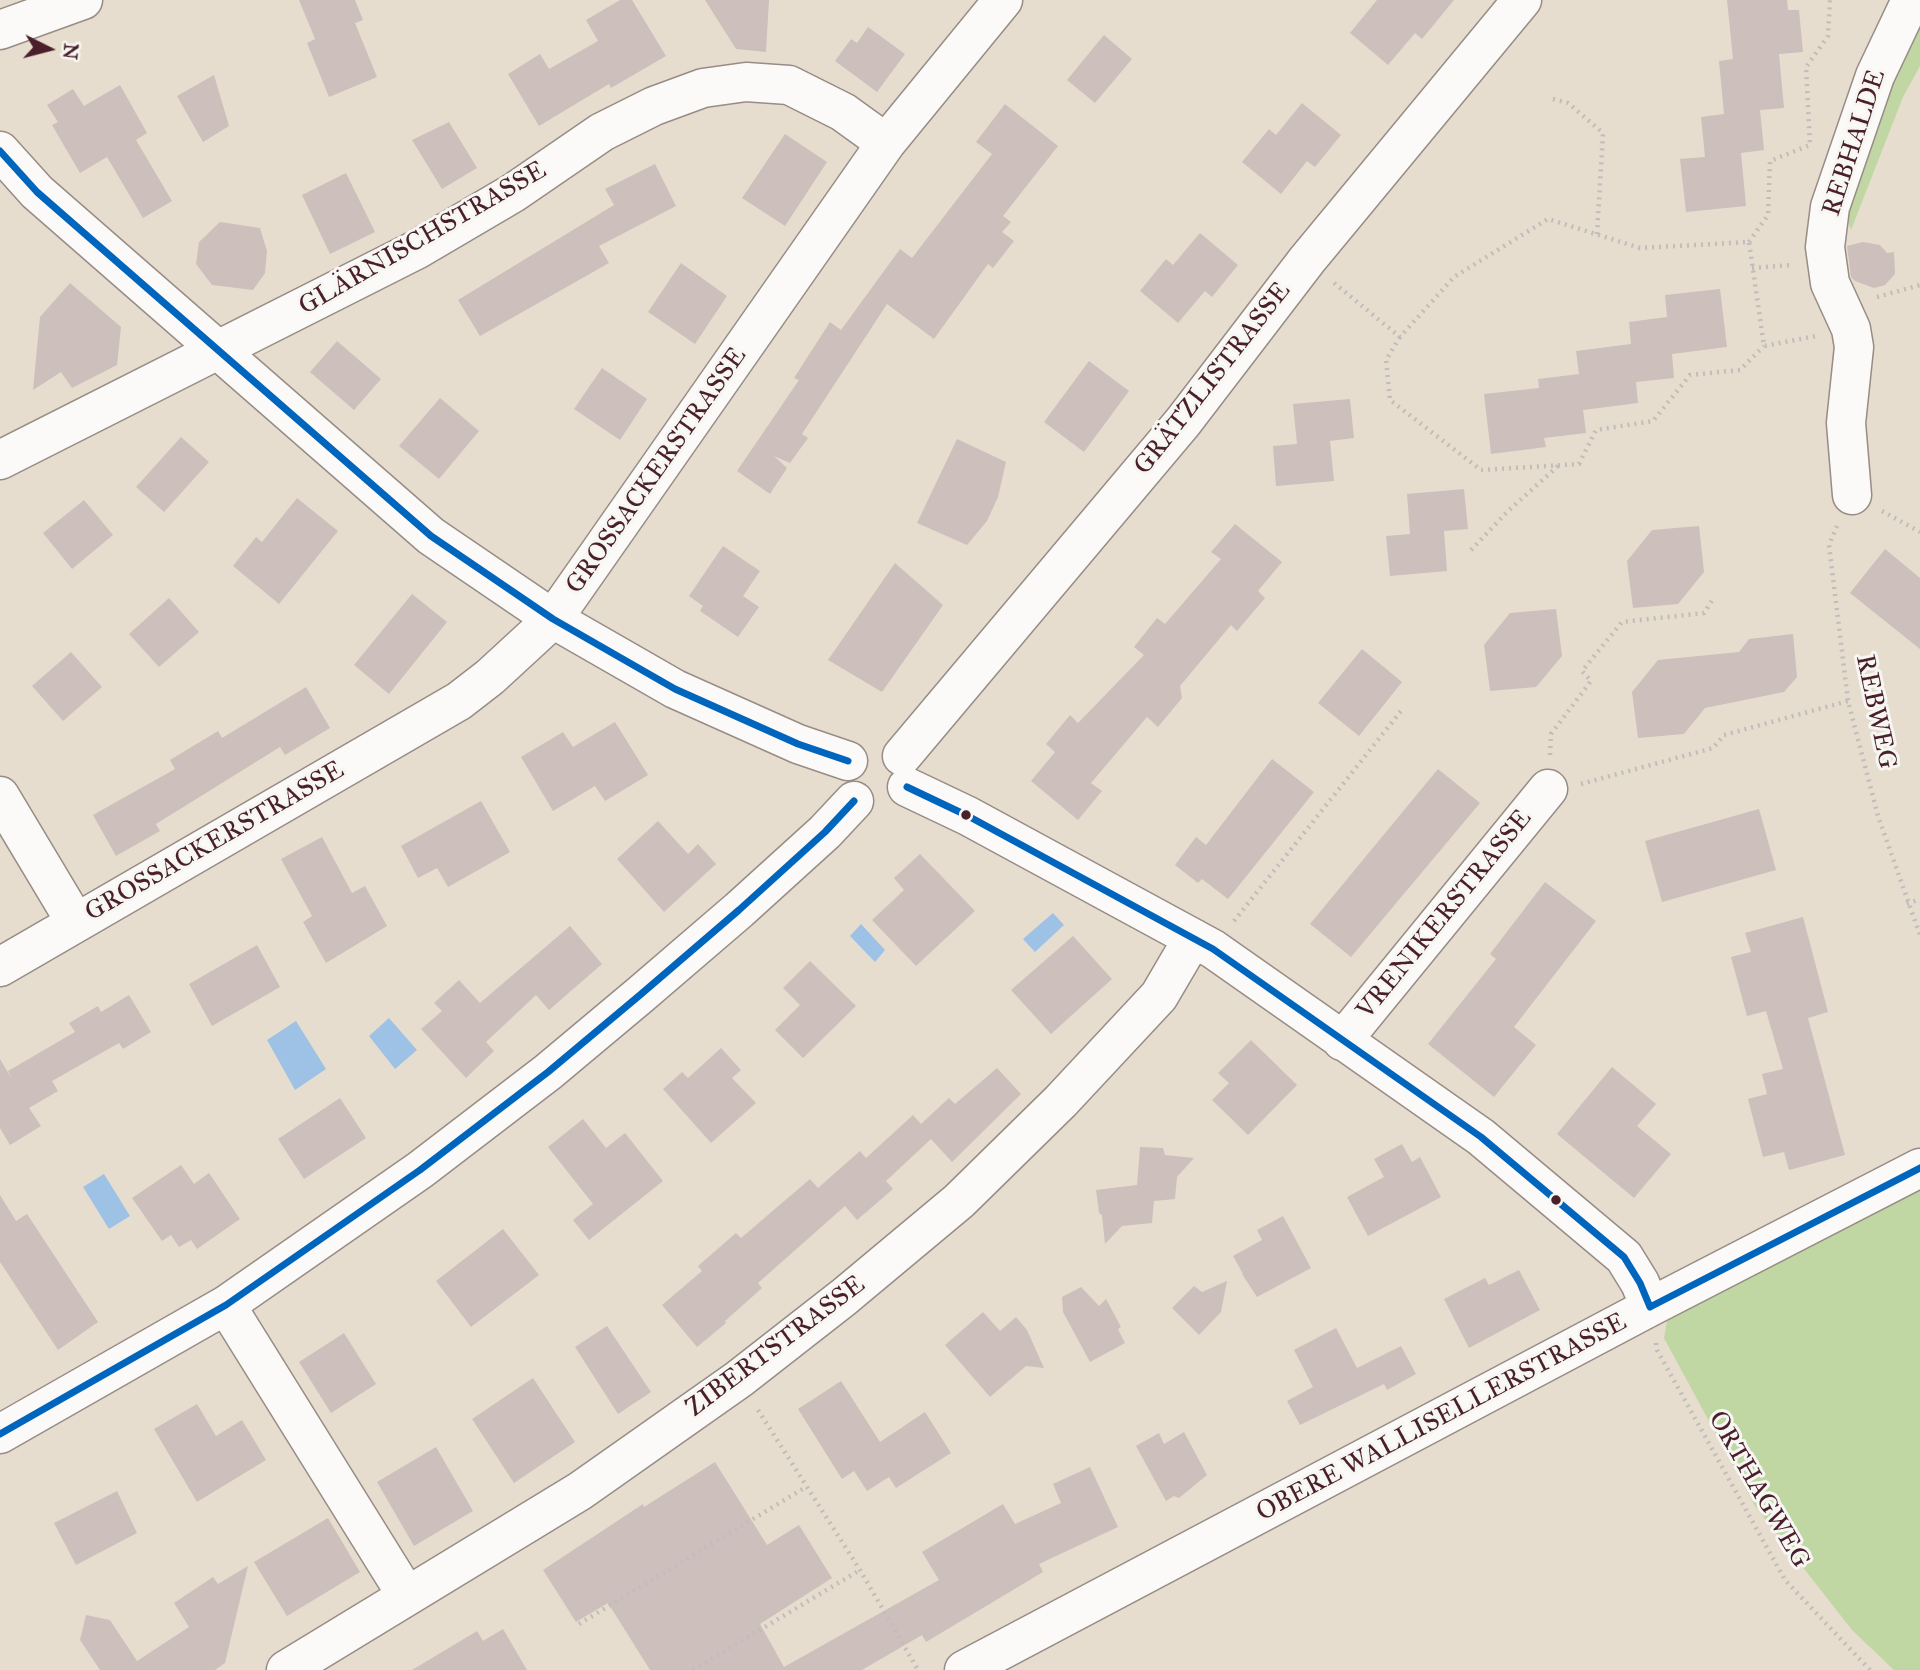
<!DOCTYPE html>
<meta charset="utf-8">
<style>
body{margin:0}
#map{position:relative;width:1920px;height:1670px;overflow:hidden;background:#e6ddce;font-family:"IM FELL Great Primer",serif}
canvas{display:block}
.north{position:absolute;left:14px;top:14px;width:70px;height:70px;-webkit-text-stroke:5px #f6f6f2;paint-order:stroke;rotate:96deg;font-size:19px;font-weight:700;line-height:28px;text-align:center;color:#4a1f2b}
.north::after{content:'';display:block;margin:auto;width:24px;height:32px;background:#4a1f2b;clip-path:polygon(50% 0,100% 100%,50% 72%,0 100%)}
</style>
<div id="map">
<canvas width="1920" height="1670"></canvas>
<div class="north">N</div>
</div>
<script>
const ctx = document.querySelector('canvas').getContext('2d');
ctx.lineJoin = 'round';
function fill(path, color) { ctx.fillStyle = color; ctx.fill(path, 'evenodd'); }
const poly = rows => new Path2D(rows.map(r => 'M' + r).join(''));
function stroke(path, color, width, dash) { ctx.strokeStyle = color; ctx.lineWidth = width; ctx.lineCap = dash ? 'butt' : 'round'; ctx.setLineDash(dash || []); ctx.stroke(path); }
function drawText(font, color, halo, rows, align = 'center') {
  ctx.font = font + ' "IM FELL Great Primer",serif'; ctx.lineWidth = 6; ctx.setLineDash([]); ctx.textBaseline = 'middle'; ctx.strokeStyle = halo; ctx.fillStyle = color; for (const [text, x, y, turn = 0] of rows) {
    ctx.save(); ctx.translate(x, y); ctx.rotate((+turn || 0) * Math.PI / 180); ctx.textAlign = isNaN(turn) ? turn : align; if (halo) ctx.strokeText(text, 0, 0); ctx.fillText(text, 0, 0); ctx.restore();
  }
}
const green = poly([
 [1920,7,1920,66,1903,97,1851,230,1845,210],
 [1920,1184,1920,1670,1894,1670,1852,1630,1755,1506,1664,1338,1668,1316]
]);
const water = poly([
 [1053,913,1064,925,1035,952,1023,939],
 [861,924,885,950,875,962,850,936],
 [389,1018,417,1050,395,1069,369,1036],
 [296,1021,326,1069,295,1090,267,1040],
 [104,1174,130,1216,109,1229,83,1187]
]);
const building = poly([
 [299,0,355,0,363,20,355,23,377,77,329,97,307,43,315,39],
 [620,0,632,0,666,56,611,88,609,84,539,126,508,74,540,54,549,69,598,41,586,20],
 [705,0,769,0,766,52,736,49],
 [1377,0,1454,0,1422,39,1415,33,1388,65,1350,33],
 [1727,0,1787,0,1788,10,1799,10,1803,52,1779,54,1784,108,1760,110,1764,150,1741,153,1746,206,1686,212,1680,159,1705,157,1701,117,1724,114,1719,61,1733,59],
 [868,27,905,54,877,92,835,61,851,39,857,43],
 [1104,35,1132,59,1095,103,1067,80],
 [214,75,229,126,203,142,177,96],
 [120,85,147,133,136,140,172,201,143,218,107,157,80,173,52,125,58,122,47,105,73,89,84,106],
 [1302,103,1341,135,1315,167,1307,161,1281,194,1242,162,1269,129,1276,135],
 [1005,104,1058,146,1003,216,1011,222,1002,232,1014,241,993,268,988,264,934,339,887,304,802,434,808,438,790,463,774,456,787,468,770,494,737,471,799,380,794,378,830,322,841,330,900,249,912,258,992,154,976,142],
 [449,122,477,168,442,189,412,140],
 [785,134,827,162,785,226,742,198],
 [655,164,676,206,599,246,609,263,480,336,458,300,614,205,605,189],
 [346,173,375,232,330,254,302,195],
 [220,222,260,228,267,251,265,273,253,290,212,285,196,264,199,242],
 [1200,233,1238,265,1212,297,1205,291,1178,323,1140,291,1166,259,1173,265],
 [1863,242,1880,245,1887,253,1894,252,1895,274,1885,285,1874,288,1855,281,1851,277,1847,246],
 [681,263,727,296,695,344,648,312],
 [70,283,121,327,117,365,72,388,61,372,33,390,40,317],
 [1720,289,1727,347,1672,354,1674,378,1636,382,1638,403,1583,410,1586,433,1544,438,1546,447,1491,454,1484,394,1539,388,1538,379,1579,374,1576,351,1631,344,1629,322,1667,317,1665,295],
 [337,341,381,379,354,410,310,372],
 [1089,361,1129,391,1084,452,1044,422],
 [602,368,647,399,620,440,574,409],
 [440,398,479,431,439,479,399,446],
 [1350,399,1354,438,1330,441,1334,481,1276,486,1273,446,1297,444,1293,404],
 [181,437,209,462,164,512,136,487],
 [957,439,1006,462,998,497,987,521,967,545,917,523],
 [1464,489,1468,529,1444,531,1447,571,1390,576,1386,536,1410,534,1407,494],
 [297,498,338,531,279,604,233,566,256,537,262,542],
 [84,500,113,535,72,569,43,533],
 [1235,524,1282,562,1258,591,1265,598,1237,631,1231,625,1180,686,1182,698,1158,727,1147,717,1091,783,1102,791,1078,820,1031,781,1055,752,1046,744,1070,715,1078,723,1144,655,1134,647,1157,618,1165,624,1221,559,1211,552],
 [1699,526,1704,572,1678,604,1633,608,1627,561,1652,530],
 [723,546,760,571,743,596,759,607,738,637,700,611,703,606,689,596],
 [1885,549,1920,578,1920,649,1850,593],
 [895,563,943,605,882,692,828,660],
 [412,594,447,622,389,694,354,665],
 [169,598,199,632,159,667,129,634],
 [1556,609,1562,656,1536,687,1490,691,1484,645,1510,613],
 [1793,634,1797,677,1784,692,1705,708,1684,734,1638,738,1632,692,1658,660,1739,652,1749,639],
 [1362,649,1402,682,1359,736,1318,703],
 [71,652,102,687,63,721,32,686],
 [306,687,330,728,285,755,280,747,156,824,160,831,116,856,93,815,175,769,170,760,218,731,222,738],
 [615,722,648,775,605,801,595,786,553,811,521,757,563,732,573,747],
 [1272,759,1314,792,1228,899,1202,879,1198,883,1175,865,1196,837,1206,845],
 [1438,769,1480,803,1351,957,1310,924],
 [481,801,510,852,448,887,437,868,418,878,401,846],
 [1759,809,1776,870,1662,902,1645,841],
 [658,821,688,854,698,844,716,864,664,912,617,859],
 [322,837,352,893,365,886,387,926,326,963,303,922,312,916,281,859],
 [920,854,975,911,916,966,872,920,904,890,894,878],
 [1545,882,1596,921,1514,1027,1536,1045,1494,1097,1428,1044,1496,959,1490,954],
 [1803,917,1828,1012,1808,1018,1845,1155,1789,1170,1784,1152,1763,1157,1748,1099,1767,1094,1762,1074,1783,1069,1766,1011,1747,1016,1731,957,1751,952,1745,933],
 [570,926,602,964,549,1010,536,995,486,1042,494,1051,466,1078,421,1029,442,1011,434,1003,459,980,480,1003],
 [1073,936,1112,979,1051,1034,1011,990],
 [257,945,280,987,212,1026,189,984],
 [810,961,856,1006,803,1058,775,1030,800,1005,783,988],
 [129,995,151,1032,123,1049,119,1043,52,1081,58,1091,29,1108,41,1126,10,1145,0,1128,0,1059,12,1079,8,1071,75,1032,69,1023,98,1006,101,1012],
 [1251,1040,1297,1085,1248,1135,1212,1100,1229,1083,1218,1073],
 [721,1048,741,1070,732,1078,756,1103,711,1143,663,1089,682,1072,688,1078],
 [1612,1067,1656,1104,1637,1126,1671,1154,1634,1198,1557,1134],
 [997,1068,1021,1094,952,1162,931,1139,886,1181,893,1189,857,1220,845,1206,758,1283,762,1288,725,1321,726,1323,697,1347,662,1305,702,1271,698,1266,736,1233,741,1238,810,1179,818,1188,860,1151,866,1158,913,1115,921,1124,949,1098,955,1104],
 [340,1098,366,1138,304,1179,278,1139],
 [583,1119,606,1148,625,1133,663,1181,589,1240,573,1220,593,1204,548,1147],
 [1402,1144,1412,1162,1420,1157,1441,1197,1368,1236,1347,1197,1384,1177,1374,1159],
 [1140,1147,1163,1148,1165,1155,1194,1158,1177,1177,1175,1199,1154,1201,1152,1223,1122,1226,1105,1244,1102,1215,1099,1213,1096,1190,1137,1185],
 [181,1165,194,1184,209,1173,240,1219,197,1249,191,1240,179,1247,171,1235,162,1241,132,1198],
 [0,1195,16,1221,27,1214,98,1322,58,1350,0,1262],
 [1283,1216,1311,1268,1257,1297,1242,1274,1243,1274,1233,1256,1262,1240,1257,1230],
 [503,1229,539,1275,471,1327,436,1281],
 [1519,1270,1540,1310,1469,1348,1444,1299,1485,1278,1489,1285],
 [1227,1281,1221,1312,1199,1335,1172,1308,1194,1286,1202,1292],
 [1081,1287,1099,1306,1106,1299,1121,1327,1118,1329,1125,1343,1090,1362,1063,1312,1062,1297],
 [983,1312,1000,1331,1016,1317,1027,1330,1044,1368,1026,1366,990,1397,945,1345],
 [607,1326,651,1392,618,1414,575,1347],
 [1336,1328,1357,1368,1401,1346,1416,1374,1387,1390,1384,1384,1300,1425,1287,1401,1313,1387,1294,1350],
 [344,1333,376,1384,331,1413,299,1362],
 [533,1378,575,1442,514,1483,472,1419],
 [841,1381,880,1442,925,1412,951,1453,896,1488,889,1477,867,1491,854,1471,842,1479,798,1409],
 [197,1404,216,1436,242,1420,266,1460,197,1502,154,1429],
 [1184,1432,1207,1475,1179,1498,1174,1496,1166,1501,1136,1446,1159,1433,1164,1444],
 [436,1447,473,1511,414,1546,377,1482],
 [715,1462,767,1545,799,1525,832,1578,760,1624,784,1667,939,1580,922,1552,1003,1504,1015,1524,1061,1503,1053,1484,1090,1467,1118,1527,1039,1564,1043,1572,926,1642,922,1635,862,1670,650,1670,608,1603,576,1622,543,1570,643,1504,644,1507],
 [117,1491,137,1533,76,1565,54,1523],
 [328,1518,360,1572,287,1616,254,1562],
 [248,1566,225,1663,215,1670,100,1670,80,1640,86,1615,110,1620,137,1661,189,1627,174,1603,213,1577,218,1584],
 [503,1629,527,1670,412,1670,477,1631,483,1641]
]);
const path = poly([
 [1553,99,1568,103,1603,133,1597,235],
 [1749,242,1768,215,1770,161,1810,145,1806,67,1828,36,1830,0],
 [1752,268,1794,265],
 [1334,283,1400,337,1454,277,1548,219,1640,248,1749,242,1764,346,1816,336],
 [1877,297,1920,285],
 [1400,337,1386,360,1390,400,1481,470,1579,464,1596,430,1653,421,1690,375,1740,370,1764,346],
 [1882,511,1920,532],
 [1837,526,1829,545,1848,701,1878,816,1920,935],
 [1471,550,1507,512,1558,466],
 [1550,755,1551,734,1591,681,1582,671,1622,622,1704,613,1713,599],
 [1581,784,1713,748,1724,735,1848,701],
 [1907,904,1920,899],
 [1234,921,1401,711],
 [1656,1343,1657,1350,1785,1580,1870,1670],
 [758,1410,860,1570,918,1670],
 [579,1624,806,1487],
 [693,1670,860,1570]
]);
const minor = poly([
 [0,30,83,0],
 [0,151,37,192,431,536,553,619,675,689,798,744,848,761],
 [0,460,416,250,513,193,602,132,654,106,703,88,746,82,789,85,843,112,886,143],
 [1852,495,1846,423,1854,347,1851,329,1830,283,1825,247,1830,207,1875,76,1911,0],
 [902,756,1183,422,1307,260,1522,0],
 [907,787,968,816,1213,949,1481,1137,1624,1257,1640,1283,1650,1307],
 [0,796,76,923],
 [0,967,459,701,490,677,553,619,886,143,1003,0],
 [1342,1041,1548,789],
 [226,1305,407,1596],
 [0,1434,226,1305,420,1170,548,1072,640,995,739,910,825,832,854,801],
 [286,1670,580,1491,739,1379,844,1297,959,1201,1061,1101,1159,996,1193,938],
 [964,1670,1650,1307,1920,1168]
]);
const bus1 = poly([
 [0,151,37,192,431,536,553,619,675,689,798,744,848,761],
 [907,787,968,816,1213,949,1481,1137,1624,1257,1640,1283,1650,1307],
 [1650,1307,1920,1168],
 [0,1434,226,1305,420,1170,548,1072,640,995,739,910,825,832,854,801]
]);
const markers = [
 [966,815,6,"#4a1f2b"],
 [1556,1200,6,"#4a1f2b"]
];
const streetNames = [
 ["REBHALDE",1855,143,-72],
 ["GLÄRNISCHSTRASSE",423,239,-30],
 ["GRÄTZLISTRASSE",1213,379,-52],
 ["GROSSACKERSTRASSE",657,471,-55],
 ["REBWEG",1875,712,78],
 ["GROSSACKERSTRASSE",215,842,-30],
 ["VRENIKERSTRASSE",1445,915,-51],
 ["ZIBERTSTRASSE",776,1347,-37],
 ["OBERE WALLISELLERSTRASSE",1442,1418,-28],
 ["ORTHAGWEG",1758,1490,60]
];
fill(green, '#c0d6a3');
fill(water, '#9dc2e5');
fill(building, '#cdbfbc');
stroke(minor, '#978c86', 41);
stroke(path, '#c2bcba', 4.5, [2, 5]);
stroke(minor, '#fbfaf8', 38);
stroke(bus1, '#0065bd', 7);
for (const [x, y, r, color] of markers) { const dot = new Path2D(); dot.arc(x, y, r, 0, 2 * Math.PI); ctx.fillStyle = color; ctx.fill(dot); stroke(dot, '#f6f6f2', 2.5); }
drawText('26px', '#4a1f2b', '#f6f6f2', streetNames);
</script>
